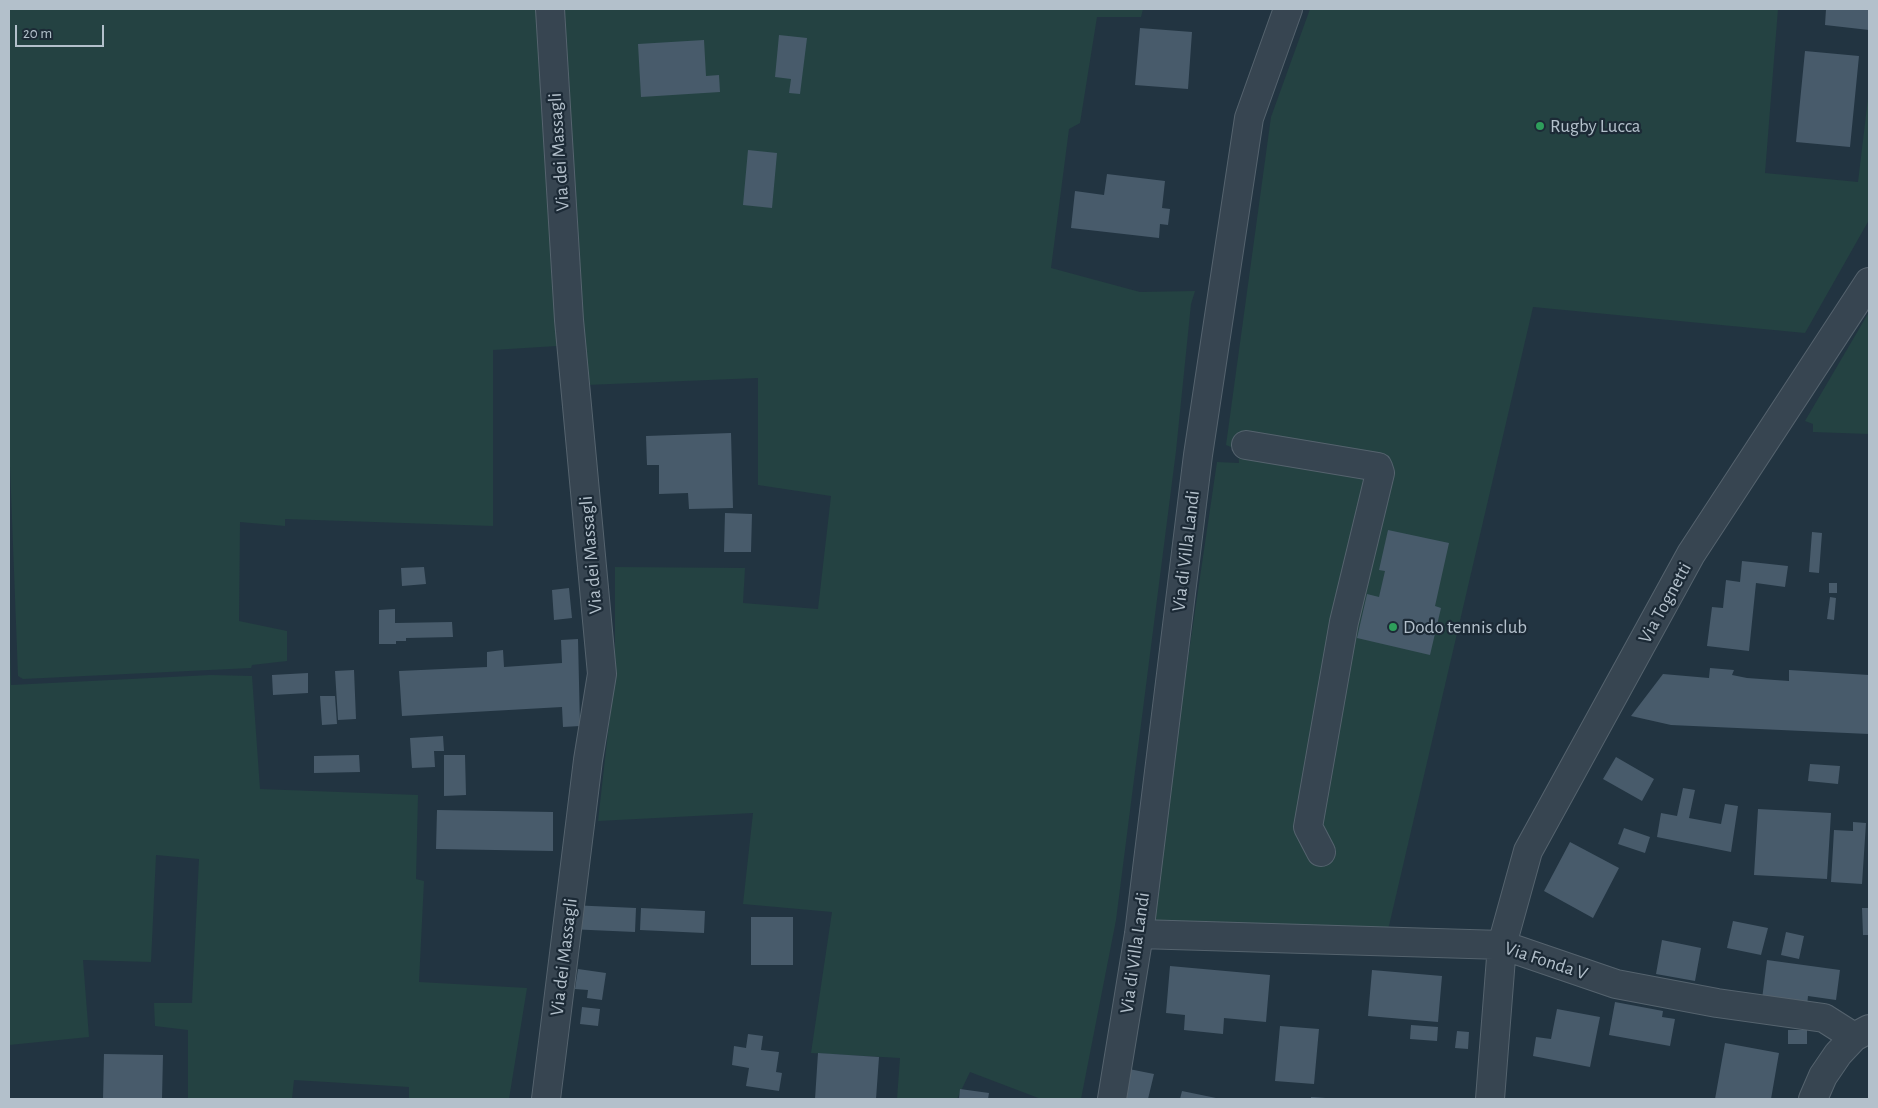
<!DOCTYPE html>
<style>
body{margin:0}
#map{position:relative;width:1878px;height:1108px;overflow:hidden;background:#223441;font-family:"Alegreya Sans",sans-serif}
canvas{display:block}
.frame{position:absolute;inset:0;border:10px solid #b3c0cb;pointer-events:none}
.scale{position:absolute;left:15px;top:25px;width:89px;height:22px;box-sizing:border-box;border:2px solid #b3c0cb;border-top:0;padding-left:6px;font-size:15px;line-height:18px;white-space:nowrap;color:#b3c0cb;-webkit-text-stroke:4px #1c2a36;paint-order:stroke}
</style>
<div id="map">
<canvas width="1878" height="1108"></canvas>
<div class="frame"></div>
<div class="scale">20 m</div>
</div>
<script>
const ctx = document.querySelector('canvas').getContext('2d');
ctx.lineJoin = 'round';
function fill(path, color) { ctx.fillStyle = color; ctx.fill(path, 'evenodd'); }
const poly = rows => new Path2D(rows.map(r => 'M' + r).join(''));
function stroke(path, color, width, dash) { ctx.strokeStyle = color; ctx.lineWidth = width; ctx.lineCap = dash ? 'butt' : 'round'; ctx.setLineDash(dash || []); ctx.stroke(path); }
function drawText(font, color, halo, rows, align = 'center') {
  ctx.font = font + ' "Alegreya Sans",sans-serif'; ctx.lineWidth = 4.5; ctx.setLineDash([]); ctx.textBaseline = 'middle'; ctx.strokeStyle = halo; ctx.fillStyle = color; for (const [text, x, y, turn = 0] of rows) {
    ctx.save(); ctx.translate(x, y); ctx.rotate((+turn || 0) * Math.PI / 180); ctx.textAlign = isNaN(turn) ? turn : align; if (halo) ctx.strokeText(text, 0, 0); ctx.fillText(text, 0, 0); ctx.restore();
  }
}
const green = poly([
 [9,9,539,9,557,346,493,350,493,526,285,519,285,526,240,522,239,621,287,631,287,661,252,665,251,668,23,679,18,676,9,440],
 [561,9,1143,9,1141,17,1097,17,1080,123,1069,129,1051,268,1140,292,1195,291,1191,304,1176,451,1116,920,1081,1099,1041,1099,970,1072,957,1099,897,1099,900,1058,811,1053,832,912,743,904,753,813,598,821,615,670,615,567,745,568,743,603,818,609,831,496,758,485,758,378,586,385],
 [1310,9,1778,9,1765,173,1858,182,1869,90,1869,220,1805,333,1533,307,1388,930,1154,922,1151,909,1217,462,1239,463,1238,450,1226,445,1271,117],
 [1869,312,1869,434,1813,432,1813,424,1805,421],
 [9,613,11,685,211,675,252,676,260,789,418,795,416,879,424,881,419,982,527,988,509,1099,409,1099,409,1087,294,1080,292,1099,188,1099,188,1030,155,1026,154,1003,192,1003,199,859,156,855,151,962,83,960,89,1037,9,1045]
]);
const building = poly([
 [1826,9,1869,9,1869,30,1825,25],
 [1140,28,1192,32,1188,89,1135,85],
 [779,35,807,38,800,94,789,93,791,79,775,77],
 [704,40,706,76,719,75,720,92,641,97,638,44],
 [1805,51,1859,56,1850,147,1796,142],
 [748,150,777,153,772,208,743,205],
 [1107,174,1165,181,1162,208,1170,209,1168,225,1160,224,1159,238,1071,228,1075,191,1104,195],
 [731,433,733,508,689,509,688,493,659,494,659,465,647,465,646,436],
 [725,513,752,514,751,552,724,552],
 [1388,530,1449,543,1435,606,1441,608,1430,655,1357,638,1367,594,1379,597,1385,571,1379,570],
 [1812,532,1822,533,1819,573,1809,572],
 [1742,561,1788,566,1785,587,1756,583,1749,651,1707,646,1712,607,1723,608,1726,580,1740,582],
 [424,567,426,584,402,586,401,568],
 [1829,583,1837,583,1837,593,1829,593],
 [569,588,572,618,554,620,552,590],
 [1830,597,1836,598,1834,620,1827,619],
 [395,609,395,623,452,622,453,637,406,638,406,641,396,641,396,644,379,644,379,610],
 [578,639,580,726,563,727,562,707,402,716,399,671,487,667,487,652,503,650,504,667,562,663,561,640],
 [1710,668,1734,670,1732,675,1747,678,1789,681,1789,670,1869,675,1869,734,1671,725,1631,716,1663,674,1709,678],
 [354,670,356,719,338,720,335,671],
 [308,673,308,693,273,695,272,675],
 [320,696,335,696,337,724,322,725],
 [443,736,444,751,434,751,435,767,412,768,410,738],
 [359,755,360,772,314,773,314,756],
 [444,755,465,755,466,795,444,796],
 [1616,757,1654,779,1642,801,1603,779],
 [1810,764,1840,766,1838,784,1808,781],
 [1683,788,1695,790,1689,818,1721,824,1725,804,1738,806,1731,852,1657,837,1661,813,1677,816],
 [1758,809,1831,813,1827,879,1754,875],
 [437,810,553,812,553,851,436,849],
 [1853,822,1866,823,1862,884,1831,882,1834,830,1853,831],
 [1624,828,1650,837,1645,853,1618,844],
 [1570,842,1619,868,1593,918,1544,891],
 [570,905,636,908,635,932,568,929],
 [641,908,705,911,704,933,640,930],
 [1862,908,1869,908,1869,935,1863,935],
 [751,917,793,917,793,965,751,965],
 [1733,921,1768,928,1761,955,1727,948],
 [1786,932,1804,936,1799,959,1781,955],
 [1662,940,1701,948,1695,981,1656,974],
 [1767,960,1840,970,1836,1000,1808,996,1807,1006,1762,999],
 [1170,966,1270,975,1266,1022,1224,1018,1223,1034,1184,1030,1185,1015,1166,1013],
 [578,969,606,973,602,1000,587,998,588,990,575,989],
 [1372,970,1442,976,1438,1022,1368,1016],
 [1615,1002,1663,1011,1662,1017,1675,1019,1670,1046,1609,1035],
 [582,1007,600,1009,598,1026,580,1024],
 [1557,1009,1600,1017,1590,1067,1533,1056,1536,1037,1551,1039],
 [1411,1025,1438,1027,1437,1041,1410,1039],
 [1280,1026,1319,1029,1314,1084,1275,1081],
 [1788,1030,1807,1030,1807,1044,1788,1044],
 [1457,1031,1469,1032,1468,1049,1455,1048],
 [748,1034,763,1036,761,1050,779,1052,776,1072,782,1073,779,1091,746,1086,749,1068,732,1065,734,1046,746,1048],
 [1725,1043,1779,1053,1771,1099,1715,1099],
 [818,1053,879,1057,876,1099,815,1099],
 [104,1054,163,1055,162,1099,103,1099],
 [1119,1067,1154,1074,1148,1099,1113,1099],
 [960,1089,989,1093,988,1099,959,1099],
 [1182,1091,1216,1098,1215,1099,1180,1099],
 [1311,1097,1326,1098,1326,1099,1311,1099]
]);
const minor = poly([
 [1246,445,1378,467,1380,473,1344,622,1308,827,1321,852],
 [1139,934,1502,945,1616,984,1717,1003,1824,1018,1854,1037],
 [546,1099,588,760,602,674,569,320,550,9],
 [1112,1099,1139,934,1198,455,1249,118,1288,9],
 [1490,1099,1502,945,1528,851,1691,554,1869,282],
 [1813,1099,1823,1076,1838,1054,1854,1037,1869,1029]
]);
const markers = [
 [1540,126,5,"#2e9e5b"],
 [1393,627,5,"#2e9e5b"]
];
const poiNames = [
 ["Rugby Lucca",1550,126],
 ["Dodo tennis club",1403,627]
];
const streetNames = [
 ["Via dei Massagli",559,152,-94],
 ["Via di Villa Landi",1186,551,-83],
 ["Via dei Massagli",591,555,-95],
 ["Via Tognetti",1665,603,-61],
 ["Via di Villa Landi",1135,953,-82],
 ["Via dei Massagli",564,957,-83],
 ["Via Fonda V",1546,961,18]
];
fill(green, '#244242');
fill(building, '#485b6b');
stroke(minor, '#55636e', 30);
stroke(minor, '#374551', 28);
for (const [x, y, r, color] of markers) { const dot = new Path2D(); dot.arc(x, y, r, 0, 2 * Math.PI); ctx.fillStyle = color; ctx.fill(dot); stroke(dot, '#1c2a36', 2); }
drawText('19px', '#b3c0cb', '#1c2a36', poiNames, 'left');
drawText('19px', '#b3c0cb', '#1c2a36', streetNames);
</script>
